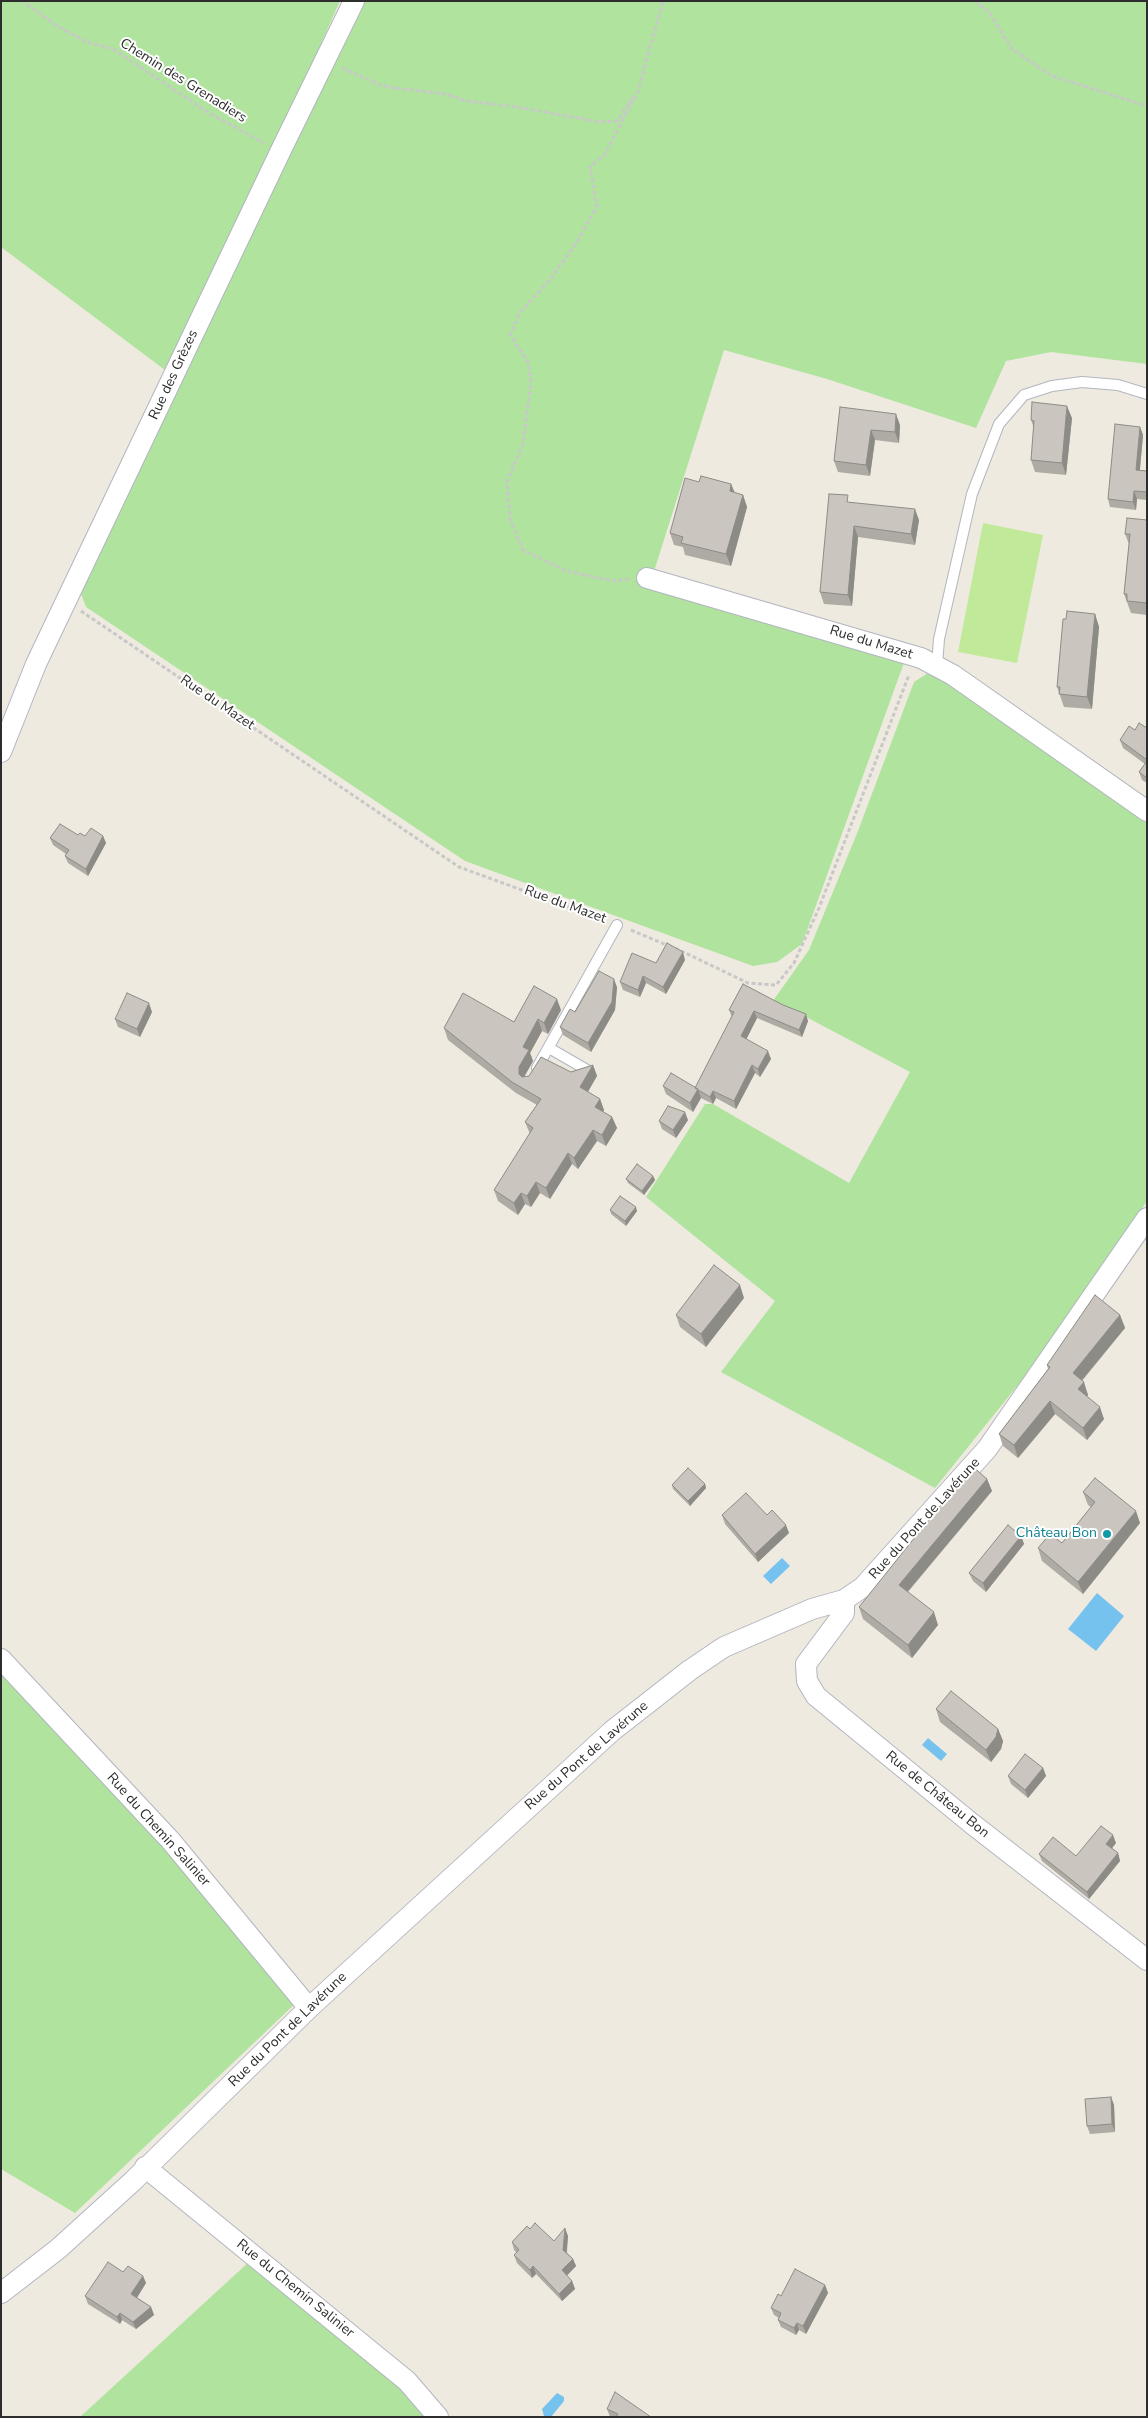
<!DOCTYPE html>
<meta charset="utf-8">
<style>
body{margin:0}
#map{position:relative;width:1148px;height:2418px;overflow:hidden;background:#eeeae0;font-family:"Nunito Sans",sans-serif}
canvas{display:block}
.frame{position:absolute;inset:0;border:2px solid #2d2d2d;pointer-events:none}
</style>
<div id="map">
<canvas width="1148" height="2418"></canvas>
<div class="frame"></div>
</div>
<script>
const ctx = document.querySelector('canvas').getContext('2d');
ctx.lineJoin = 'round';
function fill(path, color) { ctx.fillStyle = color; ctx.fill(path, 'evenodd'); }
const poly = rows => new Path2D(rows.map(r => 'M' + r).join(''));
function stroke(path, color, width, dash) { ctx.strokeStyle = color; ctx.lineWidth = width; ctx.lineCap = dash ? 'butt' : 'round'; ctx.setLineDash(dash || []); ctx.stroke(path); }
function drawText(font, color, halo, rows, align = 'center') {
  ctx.font = font + ' "Nunito Sans",sans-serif'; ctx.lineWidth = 4; ctx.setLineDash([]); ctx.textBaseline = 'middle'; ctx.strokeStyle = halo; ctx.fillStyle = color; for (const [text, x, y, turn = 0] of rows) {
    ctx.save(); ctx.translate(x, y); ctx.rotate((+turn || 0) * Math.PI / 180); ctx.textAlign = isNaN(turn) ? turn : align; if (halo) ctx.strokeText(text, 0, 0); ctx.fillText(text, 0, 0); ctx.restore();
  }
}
const green = poly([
 [1,1,340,1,173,376,1,247],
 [360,1,1147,1,1147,364,1051,352,1006,361,976,428,827,379,724,350,650,584,905,660,802,944,777,962,753,966,465,861,86,607,80,591],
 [933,670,1147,823,1147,1201,1042,1355,935,1488,721,1372,775,1301,646,1197,705,1104,713,1104,849,1183,910,1072,810,1019,770,1005,809,950,858,831,914,682],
 [1,1666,132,1802,299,2000,75,2213,1,2169],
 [250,2261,401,2385,430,2417,80,2417]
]);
const pitch = poly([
 [983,523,1043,535,1017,663,958,652]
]);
const water = poly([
 [782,1558,790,1566,771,1584,763,1576],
 [1097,1593,1124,1616,1096,1651,1068,1629],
 [928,1738,947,1754,941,1761,922,1745],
 [557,2393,564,2397,564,2401,551,2417,544,2416,542,2409]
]);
const path = poly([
 [22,1,59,27,87,42,113,49,209,113,264,143],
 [975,1,989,12,1012,49,1052,76,1147,106],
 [342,68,380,85,394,88,446,94,466,101,517,107,600,122,617,121,633,97],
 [629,579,614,581,566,571,523,550,510,519,507,482,523,444,531,382,528,362,510,335,521,311,549,281,577,242,597,206,590,167,605,154,638,91,663,1],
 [81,611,459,867,604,920],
 [631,930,669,946],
 [675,948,748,983,776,985,794,963,819,908,909,675]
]);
const lane = poly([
 [937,666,939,639,972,494,999,424,1024,395,1052,386,1082,382,1118,385,1147,394],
 [549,1048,587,1070],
 [537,1068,617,925]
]);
const street = poly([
 [647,578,921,658,953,675,1147,811],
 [1,752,36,664,66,601,282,148,354,1],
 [844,1600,844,1613,806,1664,807,1681,816,1696,971,1823,1147,1960],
 [1,1659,171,1841,309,2008],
 [145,2167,407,2381,438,2417],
 [1,2293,58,2249,133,2181,309,2008,612,1731,690,1670,724,1647,812,1609,844,1600,863,1587,987,1449,1147,1218]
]);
const wall = poly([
 [840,407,900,425,899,443,875,440,870,476,838,472,834,461],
 [1072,418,1066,475,1035,472,1031,460,1034,428,1031,420],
 [1140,427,1143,435,1140,470,1147,471,1147,500,1137,499,1136,510,1110,507,1108,499],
 [699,482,731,484,735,493,743,495,747,507,731,566,685,555,683,547,674,545,670,533],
 [850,502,919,520,915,545,858,537,852,606,824,604,820,592],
 [1147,520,1147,615,1131,613,1124,594,1129,544,1125,534],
 [1095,614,1099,627,1092,709,1064,707,1057,687,1066,619],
 [1147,728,1147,783,1142,780,1139,772,1145,764,1123,748,1120,740,1135,730],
 [78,835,85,836,103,836,106,843,88,876,68,863,65,856,66,854,53,845,50,838],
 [685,960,666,994,646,983,640,997,623,990,620,982,656,963],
 [743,984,808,1021,802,1037,757,1018,746,1039,771,1059,760,1077,755,1073,736,1109,716,1098,713,1104,701,1098,693,1112,666,1094,663,1086,695,1088,732,1017,729,1010],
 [617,987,615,1010,591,1052,563,1035,560,1027,575,1012],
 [561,1010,548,1034,542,1031,530,1053,533,1061,524,1077,571,1072,593,1065,597,1076,588,1092,600,1099,604,1110,603,1112,612,1117,617,1128,606,1146,597,1141,578,1169,572,1164,550,1199,540,1193,531,1207,525,1204,518,1215,498,1201,494,1190,530,1134,525,1122,537,1105,516,1093,448,1040,444,1028,514,1022],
 [152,1012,140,1037,118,1027,115,1019],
 [688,1120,676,1138,662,1129,659,1121],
 [653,1176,655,1180,644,1195,628,1183,626,1179],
 [610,1210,637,1211,626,1226,611,1214],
 [744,1298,706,1347,680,1327,676,1315],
 [1120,1315,1125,1328,1082,1381,1088,1395,1087,1396,1104,1419,1087,1440,1055,1414,1018,1458,1003,1446,999,1434,1048,1369,1047,1365],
 [987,1479,992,1491,908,1592,938,1625,912,1658,863,1619,859,1607],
 [705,1484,706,1488,690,1506,673,1489,672,1485],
 [1083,1492,1140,1523,1083,1594,1042,1561,1038,1548,1062,1543,1091,1507,1088,1505],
 [722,1515,789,1533,758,1562,725,1524],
 [1021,1536,1024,1544,986,1592,973,1581,969,1573],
 [936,1709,998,1729,1003,1741,1001,1749,991,1762,940,1722],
 [1043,1768,1046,1776,1028,1798,1011,1784,1008,1776],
 [1116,1843,1112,1848,1118,1853,1120,1861,1089,1899,1042,1861,1039,1854,1076,1856],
 [1111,2097,1114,2105,1115,2132,1090,2134,1087,2126],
 [530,2229,554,2241,568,2236,567,2253,573,2259,576,2266,567,2276,572,2281,575,2289,562,2301,536,2274,532,2278,517,2263,514,2255,517,2253,514,2250,512,2242],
 [123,2272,143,2276,146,2283,137,2298,151,2307,154,2315,136,2329,122,2320,120,2324,88,2304,85,2296],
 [825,2285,828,2293,806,2334,799,2330,796,2335,781,2327,778,2320,779,2318,774,2315,771,2308,781,2296],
 [607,2409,651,2417,610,2417]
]);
const shadedWall = poly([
 [1067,406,1072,418,1066,475,1062,463],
 [896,414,900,425,899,443,895,432],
 [1140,427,1143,435,1139,478,1136,470],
 [871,430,875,440,870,476,866,465],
 [731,484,736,496,730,491],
 [1134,491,1137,499,1136,510,1133,502],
 [743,495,747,507,731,566,726,554],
 [915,509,919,520,915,545,911,534],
 [854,526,858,537,852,606,848,595],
 [1095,614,1099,627,1092,709,1087,697],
 [103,836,106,843,88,876,86,869],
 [683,952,685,960,666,994,663,987],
 [643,976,646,983,640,997,638,990],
 [614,979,617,987,615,1010,591,1052,588,1043],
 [557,999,561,1010,548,1034,544,1023],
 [149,1003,152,1012,140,1037,137,1029],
 [754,1011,757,1018,744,1044,741,1036],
 [806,1014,808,1021,802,1037,799,1030],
 [538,1019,542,1031,530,1053,533,1061,523,1079,519,1074,519,1067,523,1047],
 [768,1051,771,1059,760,1077,758,1069],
 [593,1065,597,1076,584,1098,580,1087],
 [752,1065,755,1073,736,1109,734,1101],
 [698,1089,701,1098,693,1112,690,1103],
 [713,1091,716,1098,713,1104,710,1097],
 [600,1099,604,1110,600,1118,595,1107],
 [685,1112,688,1120,676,1138,673,1130],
 [612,1117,617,1128,606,1146,602,1135],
 [593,1130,597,1141,578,1169,574,1158],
 [568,1153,572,1164,550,1199,546,1188],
 [653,1176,655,1180,644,1195,642,1191],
 [536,1182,540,1193,531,1207,527,1196],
 [521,1193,525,1204,518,1215,514,1203],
 [636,1207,637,1211,626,1226,625,1221],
 [740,1285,744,1298,706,1347,701,1334],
 [1120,1315,1125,1328,1077,1386,1073,1373],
 [1084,1382,1088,1395,1083,1402,1078,1389],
 [1050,1401,1055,1414,1018,1458,1014,1445],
 [1100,1407,1104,1419,1087,1440,1083,1428],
 [987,1479,992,1491,903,1597,899,1585],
 [705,1484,706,1488,690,1506,688,1501],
 [1136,1511,1140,1523,1083,1594,1078,1582],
 [786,1525,789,1533,758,1562,755,1554],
 [1021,1536,1024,1544,986,1592,983,1583],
 [934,1612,938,1625,912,1658,908,1645],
 [998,1729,1003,1741,1001,1749,991,1762,986,1750],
 [1043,1768,1046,1776,1028,1798,1025,1790],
 [1113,1835,1116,1843,1109,1852,1106,1844],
 [1118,1853,1120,1861,1089,1899,1087,1892],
 [1111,2097,1114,2105,1115,2132,1112,2124],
 [565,2228,568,2236,566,2257,563,2250],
 [573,2259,576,2266,564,2278,562,2270],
 [533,2266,536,2274,532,2278,530,2270],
 [143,2276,146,2283,134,2302,131,2294],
 [572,2281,575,2289,562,2301,559,2294],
 [825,2285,828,2293,806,2334,803,2326],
 [151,2307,154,2315,136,2329,133,2322],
 [120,2313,122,2320,120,2324,117,2317],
 [797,2323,799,2330,796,2335,794,2328]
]);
const building = poly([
 [1032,402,1067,406,1062,463,1031,460,1034,421,1031,420,1032,402],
 [840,407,896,414,895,432,871,430,866,465,834,461,840,407],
 [1115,424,1140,427,1136,470,1147,471,1147,492,1134,491,1133,502,1108,499,1115,424],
 [701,476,731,484,730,491,743,495,726,554,681,543,683,537,670,533,685,478,699,482,701,476],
 [829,494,848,495,847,502,915,509,911,534,854,526,848,595,820,592,829,494],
 [1127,518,1147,520,1147,603,1127,601,1127,594,1124,594,1130,534,1125,534,1127,518],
 [1067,611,1095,614,1087,697,1059,694,1060,687,1057,687,1063,619,1066,619,1067,611],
 [1139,723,1147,728,1147,760,1120,740,1129,726,1135,730,1139,723],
 [1147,761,1147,778,1139,772,1147,761],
 [60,824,78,835,80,833,85,836,91,828,103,836,86,869,65,856,69,850,50,838,60,824],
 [667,943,683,952,663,987,643,976,638,990,620,982,632,953,656,963,667,943],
 [599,971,614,979,612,1002,588,1043,560,1027,570,1009,575,1012,599,971],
 [743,984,783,1005,806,1014,799,1030,754,1011,741,1036,768,1051,758,1069,752,1065,734,1101,713,1091,710,1097,695,1088,734,1012,729,1010,743,984],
 [534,986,557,999,544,1023,538,1019,523,1047,529,1050,519,1067,519,1074,522,1077,529,1076,541,1057,571,1072,593,1065,580,1087,600,1099,595,1107,612,1117,602,1135,593,1130,574,1158,568,1153,546,1188,536,1182,527,1196,521,1193,514,1203,494,1190,533,1128,525,1122,541,1099,512,1082,444,1028,463,993,514,1022,534,986],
 [127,993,149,1003,137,1029,115,1019,127,993],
 [671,1073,698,1089,690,1103,663,1086,671,1073],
 [668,1106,685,1112,673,1130,659,1121,668,1106],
 [637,1164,653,1176,642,1191,626,1179,637,1164],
 [620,1196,636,1207,625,1221,610,1210,620,1196],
 [714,1265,740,1285,701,1334,676,1315,714,1265],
 [1095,1295,1120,1315,1073,1373,1084,1382,1078,1389,1100,1407,1083,1428,1050,1401,1014,1445,999,1434,1050,1367,1047,1365,1095,1295],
 [972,1466,987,1479,899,1585,934,1612,908,1645,859,1607,972,1466],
 [688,1468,705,1484,688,1501,672,1485,688,1468],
 [1095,1478,1136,1511,1078,1582,1038,1548,1050,1534,1062,1543,1095,1502,1083,1492,1095,1478],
 [746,1493,767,1515,772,1510,786,1525,755,1554,722,1515,746,1493],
 [1008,1525,1021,1536,983,1583,969,1573,1008,1525],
 [951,1691,998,1729,996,1737,986,1750,936,1709,951,1691],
 [1025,1754,1043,1768,1025,1790,1008,1776,1025,1754],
 [1101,1826,1113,1835,1106,1844,1118,1853,1087,1892,1039,1854,1053,1837,1076,1856,1101,1826],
 [1111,2097,1112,2124,1087,2126,1085,2099,1111,2097],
 [535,2223,554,2241,565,2228,563,2250,573,2259,562,2270,572,2281,559,2294,533,2266,530,2270,514,2255,519,2250,512,2242,527,2226,530,2229,535,2223],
 [108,2262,123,2272,128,2266,143,2276,131,2294,151,2307,133,2322,120,2313,117,2317,85,2296,108,2262],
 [795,2269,825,2285,803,2326,797,2323,794,2328,778,2320,781,2313,771,2308,778,2294,781,2296,795,2269],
 [615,2392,651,2417,616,2417,618,2414,607,2409,615,2392]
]);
const markers = [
 [1107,1534,5,"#0f9aa8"]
];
const streetNames = [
 ["Chemin des Grenadiers",183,81,32],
 ["Rue des Grèzes",174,375,-65],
 ["Rue du Mazet",871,643,17],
 ["Rue du Mazet",217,703,34],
 ["Rue du Mazet",565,905,20],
 ["Rue du Pont de Lavérune",925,1519,-48],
 ["Rue du Pont de Lavérune",587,1756,-41],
 ["Rue de Château Bon",937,1795,39],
 ["Rue du Chemin Salinier",158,1830,48],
 ["Rue du Pont de Lavérune",288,2030,-44],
 ["Rue du Chemin Salinier",295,2289,39]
];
const cultureNames = [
 ["Château Bon",1097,1534]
];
fill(green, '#afe39e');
fill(pitch, '#c0ea9a');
fill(water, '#76c2ee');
stroke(lane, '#b3b5c0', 12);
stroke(street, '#b3b5c0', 22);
stroke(path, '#c8c8c8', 3, [4, 2.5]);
stroke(lane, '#fff', 10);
stroke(street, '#fff', 20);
fill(wall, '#aeaaa4');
fill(shadedWall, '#8d8b86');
fill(building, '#cac6bf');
stroke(building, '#8d8b86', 1);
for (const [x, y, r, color] of markers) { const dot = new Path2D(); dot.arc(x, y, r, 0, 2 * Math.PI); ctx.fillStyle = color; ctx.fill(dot); stroke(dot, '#fff', 2); }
drawText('14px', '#2d2d2d', '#fff', streetNames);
drawText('14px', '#0d838f', '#fff', cultureNames, 'right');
</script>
